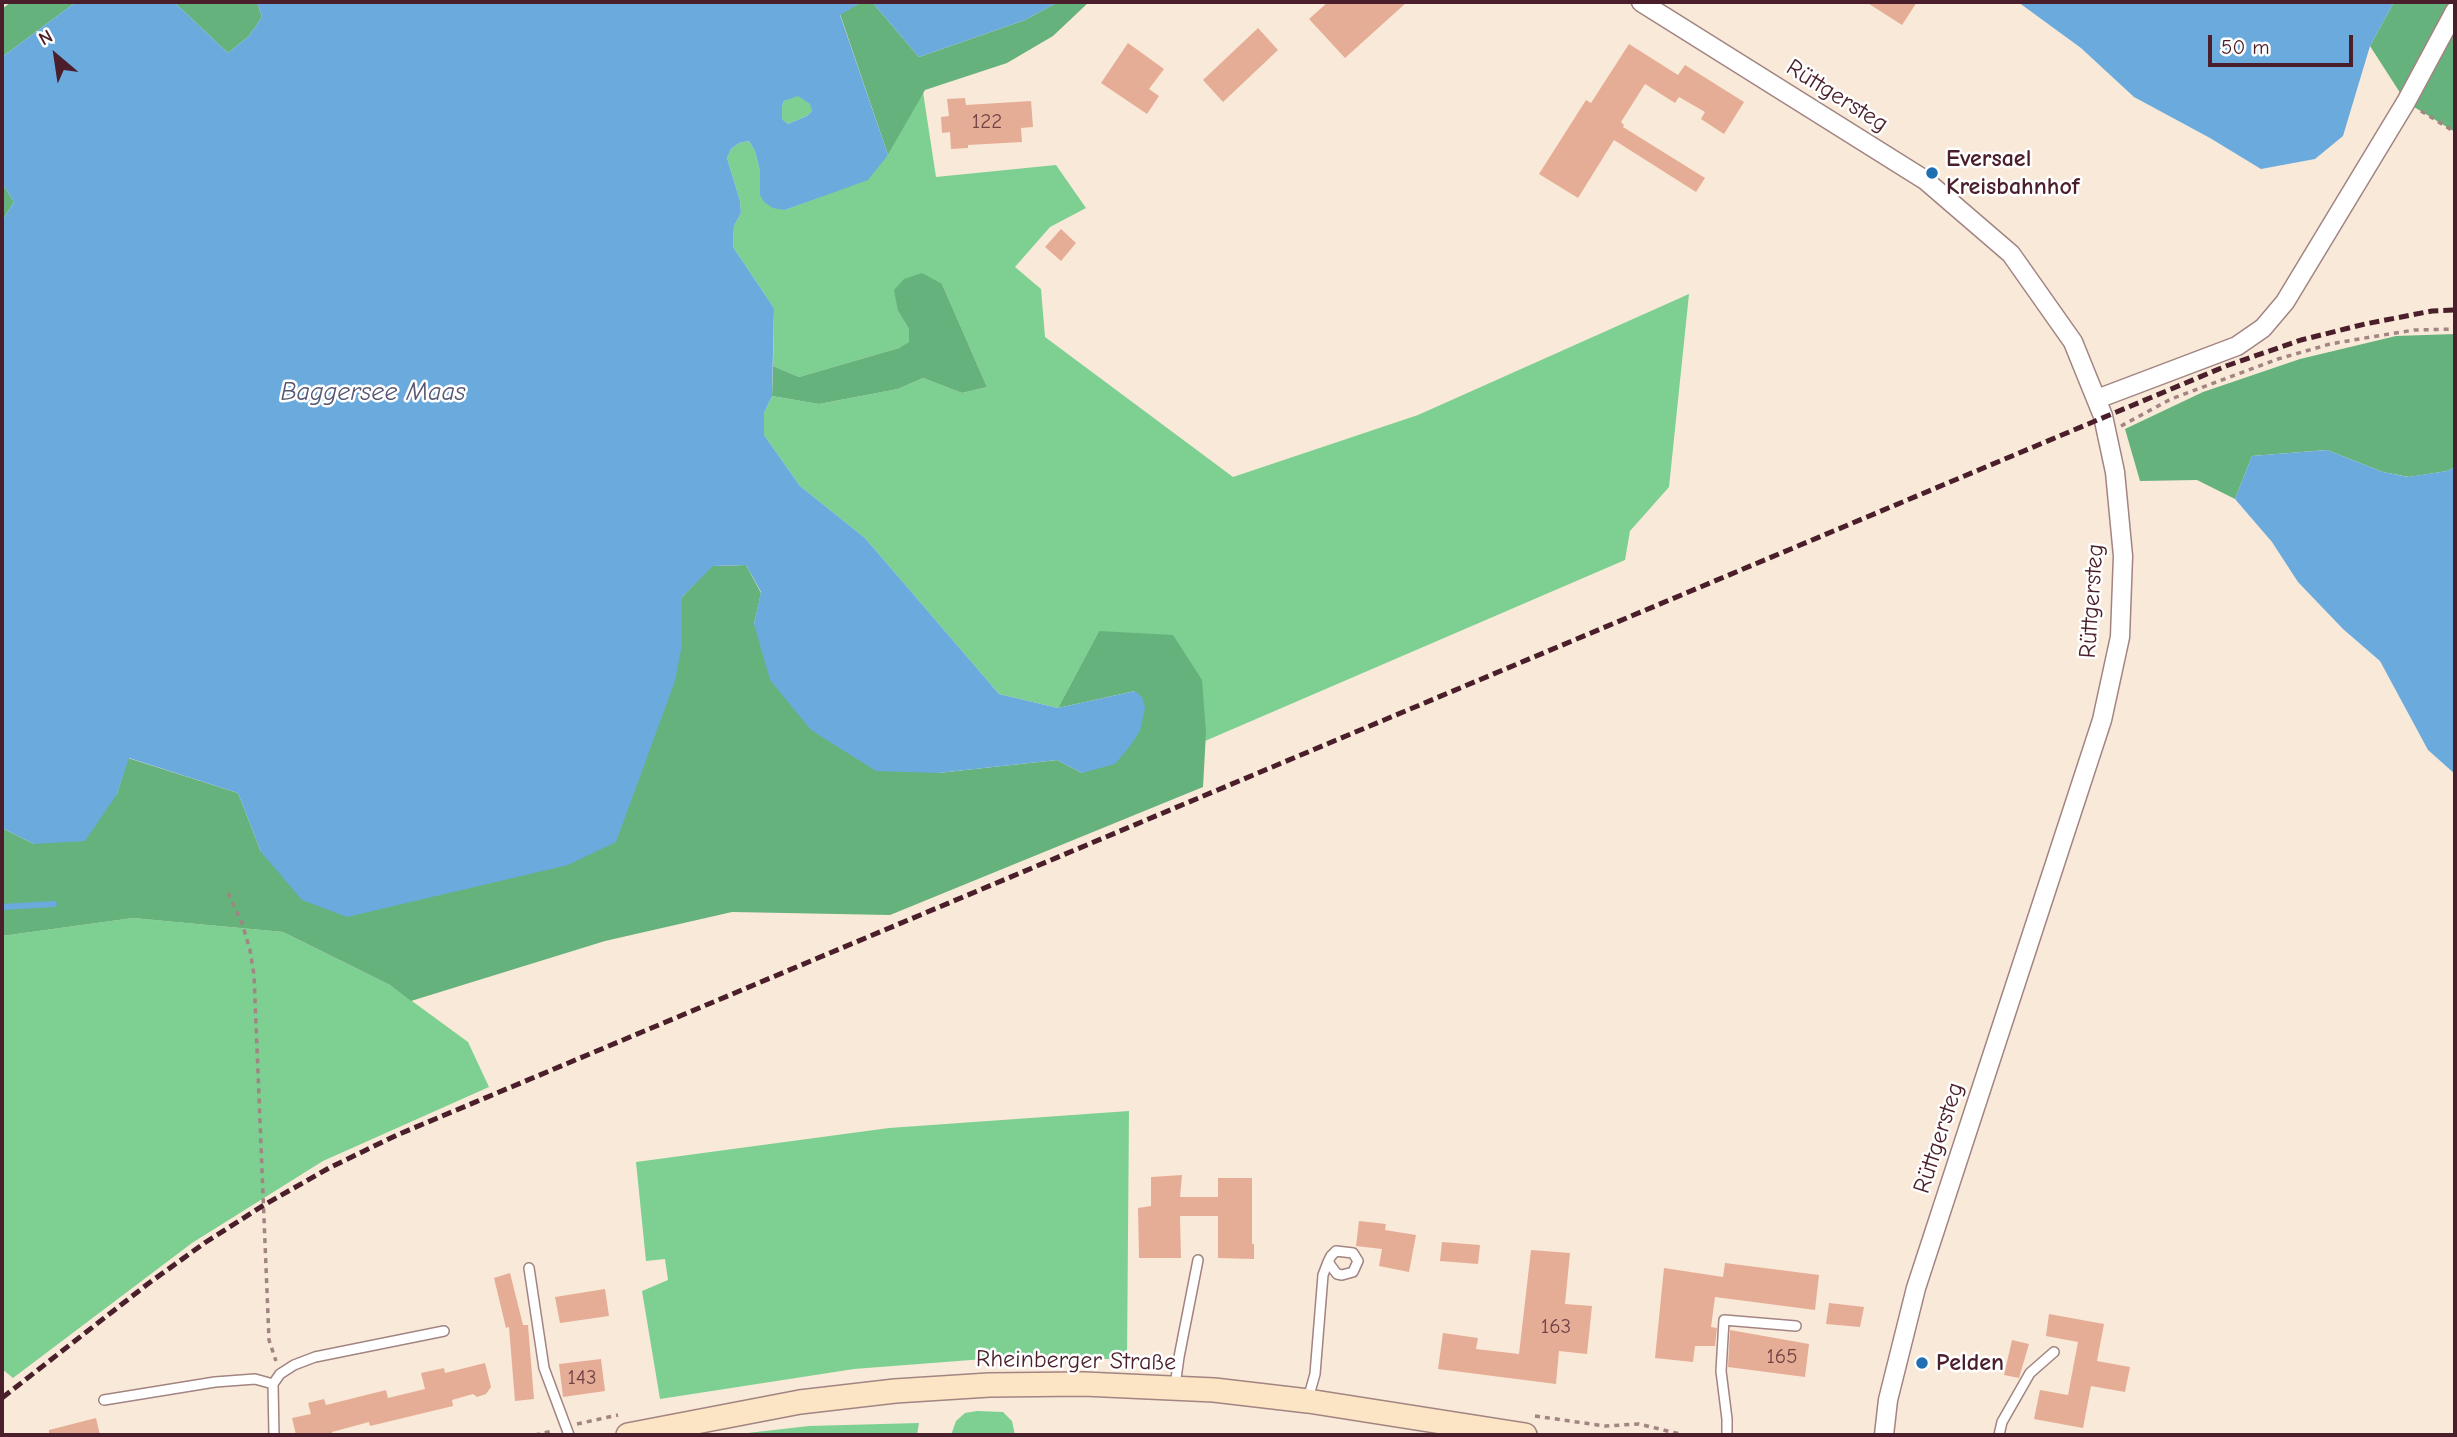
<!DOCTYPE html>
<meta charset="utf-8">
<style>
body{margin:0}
#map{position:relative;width:2457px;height:1437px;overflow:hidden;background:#f9e9d8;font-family:"Comic Neue",sans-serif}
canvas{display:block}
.frame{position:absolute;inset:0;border:4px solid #4a1f2b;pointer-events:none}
.north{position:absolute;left:21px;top:21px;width:70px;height:70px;-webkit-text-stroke:5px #fff;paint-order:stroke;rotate:331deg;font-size:19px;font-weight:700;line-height:28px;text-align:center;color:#4a1f2b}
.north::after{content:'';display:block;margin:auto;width:24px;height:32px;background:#4a1f2b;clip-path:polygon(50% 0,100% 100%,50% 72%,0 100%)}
.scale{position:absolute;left:2208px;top:35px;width:145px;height:32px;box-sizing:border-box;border:4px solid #4a1f2b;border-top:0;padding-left:9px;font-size:21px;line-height:24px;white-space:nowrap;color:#4a1f2b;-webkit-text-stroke:5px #fff;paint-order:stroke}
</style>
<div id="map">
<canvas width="2457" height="1437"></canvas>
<div class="frame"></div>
<div class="north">N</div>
<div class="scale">50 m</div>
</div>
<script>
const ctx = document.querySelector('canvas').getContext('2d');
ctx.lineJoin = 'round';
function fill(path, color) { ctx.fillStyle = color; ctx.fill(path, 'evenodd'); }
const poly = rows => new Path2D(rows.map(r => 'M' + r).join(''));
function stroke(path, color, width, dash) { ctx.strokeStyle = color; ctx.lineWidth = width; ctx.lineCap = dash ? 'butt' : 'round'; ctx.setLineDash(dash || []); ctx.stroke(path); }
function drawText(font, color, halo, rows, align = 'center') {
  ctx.font = font + ' "Comic Neue",sans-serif'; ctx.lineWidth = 5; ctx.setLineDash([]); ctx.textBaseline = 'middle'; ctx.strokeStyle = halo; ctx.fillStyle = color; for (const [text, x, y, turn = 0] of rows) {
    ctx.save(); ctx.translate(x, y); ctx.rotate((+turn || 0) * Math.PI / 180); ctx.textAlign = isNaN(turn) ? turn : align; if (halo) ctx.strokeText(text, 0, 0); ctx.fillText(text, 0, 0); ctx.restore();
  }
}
const green = poly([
 [923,92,936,177,1056,165,1086,208,1050,227,1015,267,1041,289,1045,337,1233,477,1418,415,1689,294,1669,487,1630,531,1625,560,1205,741,1206,733,1099,631,1058,708,999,694,865,538,800,486,764,435,764,413,772,396,819,404,898,389,923,378,962,393,987,387,942,284,898,311,909,329,910,342,899,348,799,377,773,366,774,308,733,247,734,226,741,213,740,201,727,158,731,149,739,143,749,141,755,151,760,171,760,195,785,210,820,197,888,155],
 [798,95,811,104,812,111,807,116,788,124,782,119,782,106,784,101],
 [133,918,283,932,390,985,468,1042,489,1087,323,1161,192,1243,13,1378,2,1369,2,936],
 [1129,1111,1127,1359,984,1359,854,1369,660,1399,642,1291,668,1280,665,1259,646,1261,636,1162,889,1128],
 [977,1411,1003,1412,1012,1421,1015,1435,951,1435,956,1421,965,1413],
 [919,1423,917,1435,730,1435,809,1426]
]);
const forest = poly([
 [11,2,76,2,2,57,2,9],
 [174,2,257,2,262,17,249,36,228,53],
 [862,2,872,2,919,57,1025,20,1058,2,1089,2,1053,36,1007,63,925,90,888,155,840,14],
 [2394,2,2455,2,2455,132,2406,102,2370,46],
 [2,183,14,202,2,221],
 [922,273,942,284,987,387,962,393,923,378,898,389,819,404,772,396,773,366,799,377,899,348,909,342,909,329,898,311,894,290,904,279],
 [2455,334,2455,467,2447,471,2409,477,2383,472,2327,450,2252,456,2235,499,2197,480,2140,481,2125,429,2203,392,2300,359,2396,336],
 [746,565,761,593,754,624,938,773,1057,760,1082,773,1135,691,1058,708,1099,631,1173,635,1202,680,1206,733,1203,787,890,915,732,912,605,941,411,1001,390,985,283,932,133,918,2,936,2,828,34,844,117,794,128,758,238,793,261,852,682,644,682,597,712,566]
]);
const water = poly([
 [76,2,174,2,228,53,249,36,262,17,257,2,862,2,840,15,888,155,868,180,785,210,773,208,764,202,760,195,760,171,755,151,749,141,739,143,731,149,727,158,740,201,741,213,734,226,733,247,774,308,772,396,764,413,764,435,800,486,865,538,999,694,1058,708,1135,691,1142,697,1145,708,1140,731,1130,746,1115,764,1082,773,1057,760,938,773,876,771,811,730,770,680,754,624,761,592,746,565,713,566,682,597,682,644,675,681,616,842,568,865,347,917,302,900,261,852,238,793,129,758,117,794,85,841,34,844,2,828,2,221,14,202,2,183,2,57],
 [798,96,810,104,812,111,807,116,788,124,782,119,782,106,784,101],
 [872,2,1058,2,1025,20,919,57],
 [2018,2,2394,2,2370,46,2343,136,2315,159,2261,169,2210,138,2134,97,2081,48],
 [2327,450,2383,472,2408,477,2447,471,2455,467,2455,774,2428,750,2380,661,2343,629,2298,582,2272,542,2235,499,2252,456]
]);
const stream = poly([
 [2,907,54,904]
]);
const building = poly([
 [1328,2,1407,2,1345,58,1309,19],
 [1866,2,1917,2,1902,25],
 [1258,28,1278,50,1223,102,1203,80],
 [1128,43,1164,69,1149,89,1159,96,1147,114,1101,83],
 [1629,44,1678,75,1685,65,1744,102,1724,134,1701,119,1705,112,1679,97,1675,103,1645,84,1621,122,1624,125,1623,127,1705,178,1696,192,1614,140,1578,198,1539,174,1586,100,1591,103],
 [965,98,966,105,1031,101,1033,127,1021,128,1022,142,968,145,968,148,951,149,950,132,942,133,941,117,949,116,947,99],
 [1061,229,1076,243,1061,261,1045,247],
 [1182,1175,1180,1197,1218,1197,1218,1178,1252,1178,1252,1244,1254,1244,1254,1259,1218,1258,1218,1216,1180,1216,1181,1258,1139,1258,1138,1208,1151,1206,1151,1177],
 [1359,1221,1386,1224,1385,1230,1416,1235,1409,1272,1379,1266,1382,1249,1356,1246],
 [1442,1242,1480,1245,1478,1264,1440,1261],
 [1531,1250,1570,1253,1565,1304,1592,1306,1587,1354,1559,1351,1556,1384,1438,1369,1443,1333,1478,1338,1476,1349,1519,1354],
 [1725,1263,1819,1275,1815,1310,1715,1297,1711,1327,1717,1328,1715,1346,1695,1346,1693,1362,1655,1358,1664,1268,1723,1277],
 [510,1273,523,1325,528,1325,534,1399,515,1401,509,1327,506,1328,494,1278],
 [605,1289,609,1316,560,1323,555,1297],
 [1829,1303,1864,1307,1860,1327,1826,1324],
 [2049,1314,2104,1324,2097,1361,2130,1367,2125,1392,2091,1386,2083,1428,2034,1419,2040,1390,2068,1395,2078,1342,2046,1336],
 [1730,1330,1809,1344,1805,1377,1728,1367],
 [2012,1340,2029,1344,2019,1378,2004,1375],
 [601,1359,605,1391,563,1397,559,1364],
 [485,1363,491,1387,486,1394,477,1397,473,1394,452,1400,453,1406,370,1426,369,1422,332,1432,333,1435,296,1435,292,1418,311,1414,308,1403,324,1399,326,1405,386,1390,388,1398,425,1389,421,1373,444,1368,445,1373],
 [96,1418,100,1435,49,1435,49,1430]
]);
const path = poly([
 [2421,111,2455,132],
 [2121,426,2171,399,2278,359,2330,344,2371,337,2414,330,2455,329],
 [228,893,242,923,250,950,254,975,269,1340,276,1361],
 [1535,1416,1605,1426,1639,1424,1684,1435],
 [577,1424,618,1415],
 [535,1435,553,1431]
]);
const service = poly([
 [529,1268,544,1368,569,1435],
 [1175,1386,1179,1357,1198,1260],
 [1308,1399,1315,1374,1323,1275,1328,1262,1331,1256,1336,1251,1353,1253,1358,1261,1353,1272,1342,1275,1337,1274,1328,1262],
 [104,1400,215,1382,255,1379,273,1384],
 [274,1435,273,1384,280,1374,294,1365,315,1357,444,1331],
 [1727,1435,1727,1419,1721,1371,1724,1320,1796,1326],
 [1999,1435,2002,1422,2030,1373,2054,1352]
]);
const minor = poly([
 [1641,2,1925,180,2011,254,2073,342,2103,416,2115,472,2123,556,2120,637,2102,720,1916,1288,1888,1400,1884,1435],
 [2097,399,2237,346,2263,328,2285,302,2406,102,2455,11]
]);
const secondary = poly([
 [628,1435,800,1402,895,1391,989,1385,1084,1384,1214,1390,1308,1401,1525,1435]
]);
const rail = poly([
 [2,1398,149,1283,206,1242,264,1205,329,1168,397,1135,2226,366,2301,340,2365,324,2432,311,2455,310]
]);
const markers = [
 [1932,173,7,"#1f6fb2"],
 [1922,1363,7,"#1f6fb2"]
];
const numberNames = [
 ["122",987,122],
 ["163",1556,1327],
 ["165",1782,1357],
 ["143",582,1378]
];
const streetNames = [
 ["Rüttgersteg",1837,96,32],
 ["Rüttgersteg",2092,601,-86],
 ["Rüttgersteg",1939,1138,-72],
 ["Rheinberger Straße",1076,1361,1]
];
const poiNames = [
 ["Eversael",1946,159],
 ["Kreisbahnhof",1946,187],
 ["Pelden",1936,1363]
];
const waterNames = [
 ["Baggersee Maas",373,393]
];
fill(green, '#7dd092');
fill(forest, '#66b27c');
fill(water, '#6aaadd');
stroke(stream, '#6aaadd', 6);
fill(building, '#e6ad96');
stroke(service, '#a28482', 12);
stroke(minor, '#a28482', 21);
stroke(secondary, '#a28482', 26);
stroke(path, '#a28482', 3.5, [5, 5]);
stroke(service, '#fff', 9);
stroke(minor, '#fff', 18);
stroke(secondary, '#fce5c4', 23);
stroke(rail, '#4a1f2b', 5, [10, 5]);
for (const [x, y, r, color] of markers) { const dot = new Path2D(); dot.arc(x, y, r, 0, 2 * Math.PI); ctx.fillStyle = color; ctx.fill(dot); stroke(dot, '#fff', 2.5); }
drawText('21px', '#714246', null, numberNames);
drawText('24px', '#4a1f2b', '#fff', streetNames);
drawText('bold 24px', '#4a1f2b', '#fff', poiNames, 'left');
drawText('italic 26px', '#575772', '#fff', waterNames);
</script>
